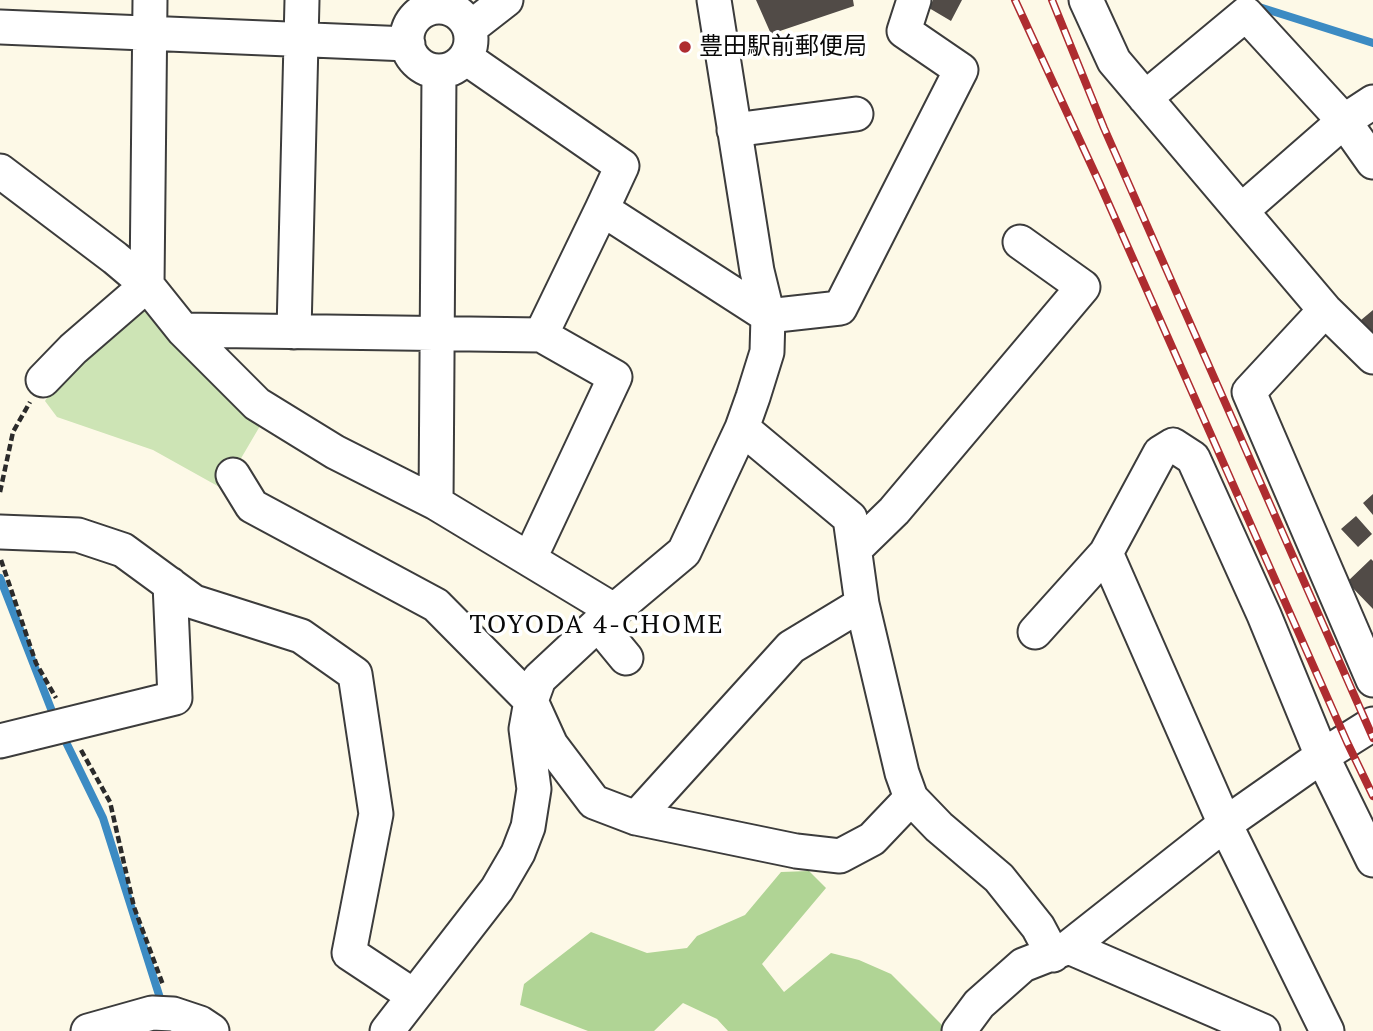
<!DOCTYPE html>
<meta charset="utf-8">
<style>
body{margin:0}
canvas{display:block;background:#fdf9e7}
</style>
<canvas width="1373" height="1031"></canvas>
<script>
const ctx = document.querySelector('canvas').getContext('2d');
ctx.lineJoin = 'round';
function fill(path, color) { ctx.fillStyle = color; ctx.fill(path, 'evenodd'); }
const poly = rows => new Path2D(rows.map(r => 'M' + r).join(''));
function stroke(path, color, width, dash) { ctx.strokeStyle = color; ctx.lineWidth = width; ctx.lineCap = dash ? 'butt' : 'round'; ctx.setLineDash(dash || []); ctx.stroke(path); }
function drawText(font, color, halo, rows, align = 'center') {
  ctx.font = font + ' "PT Serif","Noto Sans JP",serif'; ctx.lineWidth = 7; ctx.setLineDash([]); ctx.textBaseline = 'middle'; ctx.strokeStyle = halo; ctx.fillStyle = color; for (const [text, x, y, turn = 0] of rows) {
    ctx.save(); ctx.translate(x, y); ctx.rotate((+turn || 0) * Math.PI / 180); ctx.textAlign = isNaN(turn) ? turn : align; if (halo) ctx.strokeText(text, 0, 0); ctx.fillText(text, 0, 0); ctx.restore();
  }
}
const green = poly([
 [140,307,260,426,223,489,153,450,57,417,45,401,75,352]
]);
const forest = poly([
 [809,871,826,888,762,964,784,992,831,953,859,960,891,974,948,1031,728,1031,717,1019,683,1003,654,1031,588,1031,520,1005,524,984,591,932,647,953,687,948,697,936,745,915,781,872]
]);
const stream = poly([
 [1256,6,1373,43],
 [0,578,55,719],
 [62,734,103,818,160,998]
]);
const building = poly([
 [756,0,853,0,854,6,771,34],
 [933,0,962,0,951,21,929,8],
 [1373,310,1373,334,1361,320],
 [1373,494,1373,515,1363,503],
 [1356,516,1372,534,1358,547,1341,529],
 [1371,559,1373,561,1373,609,1347,582]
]);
const path = poly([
 [0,492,13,432,30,402],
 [1,560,36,663,56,698],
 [81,750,110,802,134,907,163,985]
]);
const minor = poly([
 [1086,0,1114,61,1325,310,1373,357],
 '407 39a32 32 0 1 1 64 0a32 32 0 1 1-64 0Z',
 [0,27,408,44],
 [470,28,506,0],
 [466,58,622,166,602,209,768,316,840,308,961,70,904,31,914,0],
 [1145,98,1246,14,1344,121,1373,162],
 [734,130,856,114],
 [0,171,115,258,147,285,183,330,257,404,335,452,436,503,615,611],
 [1241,211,1344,121,1373,102],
 [1325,310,1249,392,1373,680],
 [183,330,541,335,602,209],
 [294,332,302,0],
 [43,380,73,349,147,285,150,0],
 [742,428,850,518,862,604,902,773,911,798,939,827,999,878,1038,927,1053,955],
 [233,475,252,506,436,605,531,701,551,745,594,802,636,818,796,851,840,856,872,839,911,798],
 [436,503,439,72],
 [0,532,78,535,123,550,194,602,301,636,355,674,376,814,349,953,414,996],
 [855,549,894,511,1083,287,1020,242],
 [1106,553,1225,824,1327,1031],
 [530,558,615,377,541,335],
 [598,624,626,658],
 [1035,632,1106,553,1160,453,1173,445,1193,458,1264,615,1322,756,1373,860],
 [0,741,175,698,170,584],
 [636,818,791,647,862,604],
 [1069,947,1263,1031],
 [88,1031,152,1013,173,1014,200,1023,212,1031],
 [387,1031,497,889,518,853,528,827,534,789,526,729,531,701,539,679,598,624,684,552,742,428,753,397,767,352,768,316,757,271,714,0],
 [959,1031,979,1004,1023,965,1069,947,1225,824,1322,756,1373,724]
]);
const rail = poly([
 [1015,0,1099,182,1347,742,1373,796],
 [1052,0,1104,128,1373,738]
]);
const markers = [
 [685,47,7,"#ae2c30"]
];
const poiNames = [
 ["豊田駅前郵便局",699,47]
];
const neighbourhoodNames = [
 ["TOYODA 4-CHOME",597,626]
];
fill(green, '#cde4b5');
fill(forest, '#b0d495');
stroke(stream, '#3c8bc3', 8);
fill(building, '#514b47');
stroke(minor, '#3c3c3c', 37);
stroke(path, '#2b2b2b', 4.5, [7, 3.5]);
stroke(minor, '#fff', 33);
stroke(rail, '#ae2c30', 8);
stroke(rail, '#fff', 5, [16]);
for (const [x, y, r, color] of markers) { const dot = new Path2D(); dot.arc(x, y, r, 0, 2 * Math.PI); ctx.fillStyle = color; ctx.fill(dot); stroke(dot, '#fff', 2.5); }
drawText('24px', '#090909', '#fff', poiNames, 'left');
ctx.letterSpacing = '2px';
drawText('26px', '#090909', '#fff', neighbourhoodNames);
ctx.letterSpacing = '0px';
</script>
